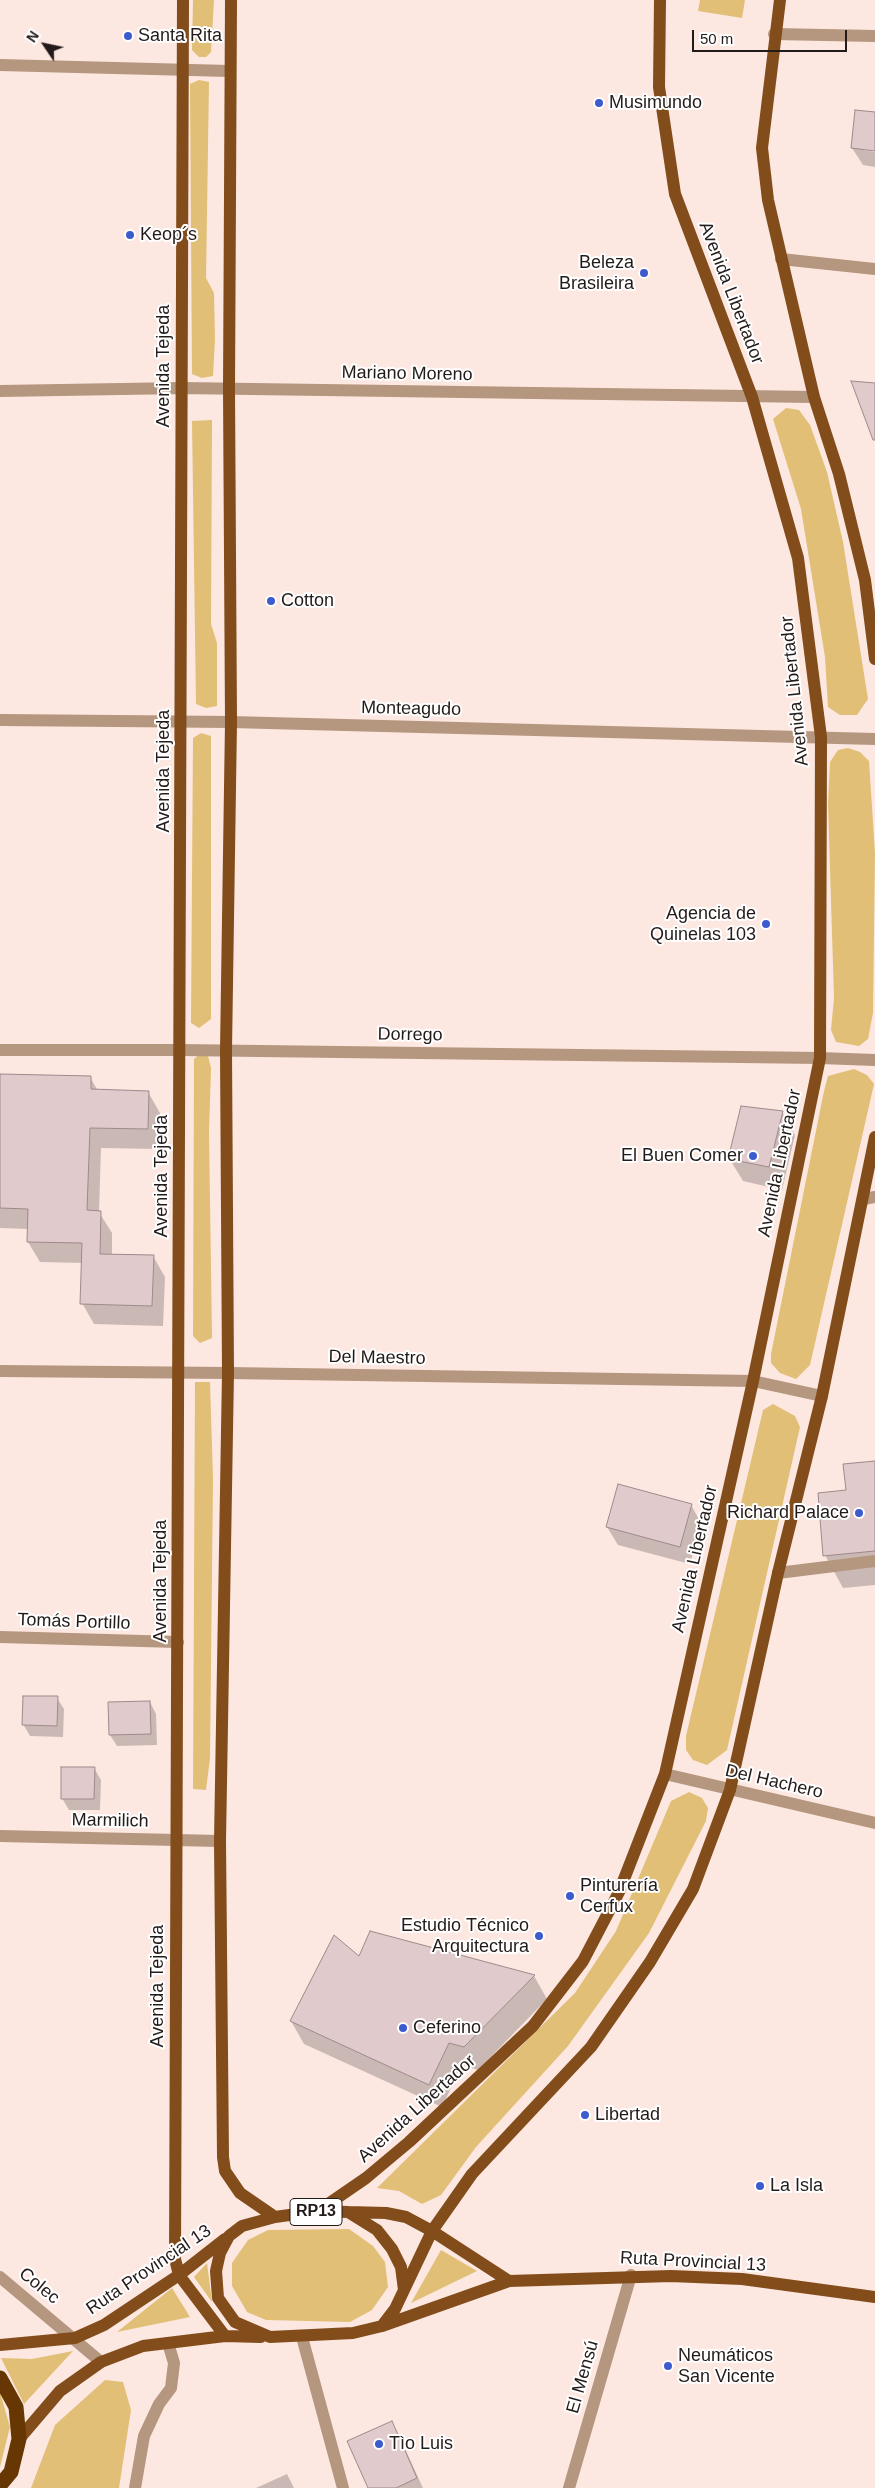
<!DOCTYPE html>
<meta charset="utf-8">
<style>
body{margin:0}
#map{position:relative;width:875px;height:2488px;overflow:hidden;background:#fde7e1;font-family:Helvetica,sans-serif}
canvas{display:block}
.north{position:absolute;left:20px;top:20px;width:50px;height:50px;-webkit-text-stroke:4px #fff;paint-order:stroke;rotate:304deg;font-size:14px;font-weight:700;line-height:20px;text-align:center;color:#231b19}
.north::after{content:'';display:block;margin:auto;width:18px;height:22px;background:#231b19;clip-path:polygon(50% 0,100% 100%,50% 72%,0 100%)}
.scale{position:absolute;left:692px;top:30px;width:155px;height:22px;box-sizing:border-box;border:2px solid #231b19;border-top:0;padding-left:6px;font-size:15px;line-height:18px;white-space:nowrap;color:#231b19;-webkit-text-stroke:4px #fff;paint-order:stroke}
</style>
<div id="map">
<canvas width="875" height="2488"></canvas>
<div class="north">N</div>
<div class="scale">50 m</div>
</div>
<script>
const ctx = document.querySelector('canvas').getContext('2d');
ctx.lineJoin = 'round';
function fill(path, color) { ctx.fillStyle = color; ctx.fill(path, 'evenodd'); }
const poly = rows => new Path2D(rows.map(r => 'M' + r).join(''));
function stroke(path, color, width, dash) { ctx.strokeStyle = color; ctx.lineWidth = width; ctx.lineCap = dash ? 'butt' : 'round'; ctx.setLineDash(dash || []); ctx.stroke(path); }
function drawText(font, color, halo, rows, align = 'center') {
  ctx.font = font + ' Helvetica,sans-serif'; ctx.lineWidth = 4; ctx.setLineDash([]); ctx.textBaseline = 'middle'; ctx.strokeStyle = halo; ctx.fillStyle = color; for (const [text, x, y, turn = 0] of rows) {
    ctx.save(); ctx.translate(x, y); ctx.rotate((+turn || 0) * Math.PI / 180); ctx.textAlign = isNaN(turn) ? turn : align; if (halo) ctx.strokeText(text, 0, 0); ctx.fillText(text, 0, 0); ctx.restore();
  }
}
const green = poly([
 [193,0,214,0,211,52,206,57,199,57,192,50],
 [700,0,745,0,742,18,698,11],
 [199,80,209,82,206,278,214,293,215,340,213,376,202,378,192,374,190,84],
 [786,408,799,410,810,425,827,472,843,542,868,699,857,715,840,715,828,707,825,657,801,509,773,419],
 [212,420,211,624,217,643,217,706,206,708,196,704,192,421],
 [201,733,211,736,211,1019,199,1028,191,1023,193,738],
 [848,748,860,752,869,761,875,853,873,1013,868,1039,859,1046,836,1042,831,1030,834,998,828,804,830,762,838,750],
 [200,1054,208,1056,211,1068,209,1131,212,1338,200,1343,193,1336,194,1059],
 [854,1069,867,1075,874,1084,810,1365,796,1379,780,1373,771,1363,771,1354,824,1091,828,1076],
 [195,1382,210,1382,213,1479,210,1758,206,1790,193,1789],
 [773,1404,795,1416,800,1427,727,1750,707,1765,693,1760,686,1750,686,1736,763,1410],
 [689,1792,702,1798,708,1808,706,1821,649,1933,568,2046,476,2147,441,2195,422,2204,399,2191,377,2188,575,1993,616,1931,671,1801],
 [349,2229,373,2246,385,2262,388,2287,372,2310,350,2322,266,2320,247,2312,232,2286,232,2263,248,2240,268,2230],
 [441,2250,477,2271,411,2303],
 [207,2263,212,2302,194,2277],
 [172,2288,190,2317,117,2332],
 [73,2351,24,2404,1,2358,32,2359],
 [105,2380,123,2382,131,2410,119,2488,31,2488,55,2425],
 [0,2392,10,2427,0,2467]
]);
const shadow = poly([
 [875,114,875,149,863,148,863,150,875,152,875,167,863,165,852,148],
 [0,1075,90,1077,98,1091,148,1092,160,1113,159,1149,101,1148,99,1212,112,1233,112,1255,153,1256,165,1277,163,1326,94,1324,82,1303,83,1263,40,1262,28,1242,29,1229,0,1228],
 [782,1112,795,1135,782,1190,743,1181,729,1158],
 [875,1462,875,1585,843,1588,825,1555,847,1491],
 [691,1505,701,1523,690,1564,618,1545,607,1527],
 [57,1698,64,1709,63,1737,30,1736,23,1724],
 [150,1702,156,1714,157,1745,117,1746,110,1735],
 [94,1768,101,1780,100,1810,69,1810,62,1798],
 [371,1933,534,1976,547,1999,478,2070,462,2065,442,2107,304,2044,291,2021,360,1958],
 [391,2422,401,2440,423,2488,369,2488],
 [287,2474,294,2488,256,2488]
]);
const building = poly([
 [855,110,875,112,875,151,851,148,855,110],
 [851,381,875,383,875,440,873,440,851,381],
 [0,1074,91,1076,91,1089,149,1091,148,1129,90,1128,87,1210,101,1211,100,1254,154,1255,152,1306,80,1304,82,1243,27,1242,28,1209,0,1208,0,1074],
 [741,1106,783,1111,769,1167,728,1159,741,1106],
 [875,1461,875,1551,823,1556,818,1493,846,1490,843,1464,875,1461],
 [618,1484,692,1504,680,1547,606,1527,618,1484],
 [23,1696,58,1696,57,1726,22,1725,23,1696],
 [150,1701,151,1734,109,1735,108,1702,150,1701],
 [61,1767,95,1767,94,1799,61,1799,61,1767],
 [370,1931,535,1975,464,2047,449,2043,429,2085,290,2021,334,1935,359,1956,370,1931],
 [392,2421,417,2478,396,2488,368,2488,347,2441,392,2421]
]);
const minor = poly([
 [774,34,875,36],
 [0,65,229,71],
 [781,259,875,269],
 [0,391,182,388,814,397],
 [0,720,231,722,875,739],
 [0,1050,180,1050,820,1058,875,1060],
 [864,1199,875,1197],
 [0,1371,228,1373,753,1381,822,1396],
 [778,1573,875,1561],
 [0,1637,178,1642],
 [665,1774,875,1823],
 [0,1836,220,1841],
 [0,2277,101,2362],
 [302,2337,343,2488],
 [135,2488,144,2436,159,2404,171,2388,174,2363,168,2343],
 [569,2488,631,2275]
]);
const major = poly([
 [183,0,175,2259,179,2275,225,2336],
 [231,0,229,389,231,722,226,1050,228,1373,220,1841,223,2157,225,2171,240,2193,275,2217],
 [780,0,762,148,768,200,814,397,839,474,865,580,875,659],
 [318,2211,366,2178,409,2142,533,2026,583,1961,619,1892,665,1774,753,1381,820,1058,821,737,798,558,752,397,675,194,659,87,660,0],
 [318,2211,348,2212,377,2230,392,2249,401,2267,404,2290,395,2309,382,2326,353,2333,270,2337,235,2322,218,2298,216,2271,220,2253,229,2236,242,2226,275,2217,318,2211],
 [348,2212,386,2213,406,2217,432,2231,509,2281],
 [404,2290,432,2231,472,2174,591,2047,650,1962,693,1889,730,1790,778,1573,822,1396,875,1137],
 [382,2326,509,2281,671,2276,742,2279,875,2297],
 [0,2345,75,2338,104,2325,179,2275,225,2239],
 [19,2439,60,2391,101,2362,143,2346,225,2336,261,2337]
]);
const highway = poly([
 [0,2378,16,2407,19,2439,11,2472,0,2485]
]);
const markers = [
 [128,36,5,"#3c5bcd"],
 [599,103,5,"#3c5bcd"],
 [130,235,5,"#3c5bcd"],
 [644,273,5,"#3c5bcd"],
 [271,601,5,"#3c5bcd"],
 [766,924,5,"#3c5bcd"],
 [753,1156,5,"#3c5bcd"],
 [859,1513,5,"#3c5bcd"],
 [570,1896,5,"#3c5bcd"],
 [539,1936,5,"#3c5bcd"],
 [403,2028,5,"#3c5bcd"],
 [585,2115,5,"#3c5bcd"],
 [760,2186,5,"#3c5bcd"],
 [668,2366,5,"#3c5bcd"],
 [379,2444,5,"#3c5bcd"]
];
const shields = [
 [316,2212,52]
];
const shieldNames = [
 ["RP13",316,2212]
];
const poiNames = [
 ["Santa Rita",138,36],
 ["Musimundo",609,103],
 ["Keop´s",140,235],
 ["Beleza",634,263,"right"],
 ["Brasileira",634,284,"right"],
 ["Cotton",281,601],
 ["Agencia de",756,914,"right"],
 ["Quinelas 103",756,935,"right"],
 ["El Buen Comer",743,1156,"right"],
 ["Richard Palace",849,1513,"right"],
 ["Pinturería",580,1886],
 ["Cerfux",580,1907],
 ["Estudio Técnico",529,1926,"right"],
 ["Arquitectura",529,1947,"right"],
 ["Ceferino",413,2028],
 ["Libertad",595,2115],
 ["La Isla",770,2186],
 ["Neumáticos",678,2356],
 ["San Vicente",678,2377],
 ["Tìo Luis",389,2444]
];
const streetNames = [
 ["Avenida Libertador",731,293,69],
 ["Avenida Tejeda",164,366,-90],
 ["Mariano Moreno",407,374,1],
 ["Avenida Libertador",795,691,-96],
 ["Monteagudo",411,709,1],
 ["Avenida Tejeda",164,771,-90],
 ["Dorrego",410,1035,1],
 ["Avenida Libertador",780,1163,-78],
 ["Avenida Tejeda",162,1176,-90],
 ["Del Maestro",377,1358,1],
 ["Avenida Libertador",695,1559,-77],
 ["Avenida Tejeda",161,1581,-90],
 ["Tomás Portillo",74,1622,2],
 ["Del Hachero",774,1782,13],
 ["Marmilich",110,1821,1],
 ["Avenida Tejeda",158,1986,-90],
 ["Avenida Libertador",417,2109,-42],
 ["Ruta Provincial 13",693,2262,3],
 ["Ruta Provincial 13",149,2270,-34],
 ["Colec",39,2286,39],
 ["El Mensú",583,2377,-74]
];
fill(green, '#e1bf76');
fill(shadow, '#0003');
fill(building, '#e0cacc');
stroke(building, '#9e898b', 1);
stroke(minor, '#b5967e', 12);
stroke(major, '#824d1b', 12);
stroke(highway, '#673703', 15);
for (const [x, y, r, color] of markers) { const dot = new Path2D(); dot.arc(x, y, r, 0, 2 * Math.PI); ctx.fillStyle = color; ctx.fill(dot); stroke(dot, '#fff', 2); }
for (const [x, y, w] of shields) { const box = new Path2D(); box.roundRect(x - w / 2, y - 13.5, w, 27, 4); ctx.fillStyle = '#fff'; ctx.fill(box); stroke(box, '#231b19', 1); }
drawText('bold 16px', '#231b19', null, shieldNames);
drawText('18px', '#231b19', '#fff', poiNames, 'left');
drawText('18px', '#231b19', '#fff', streetNames);
</script>
